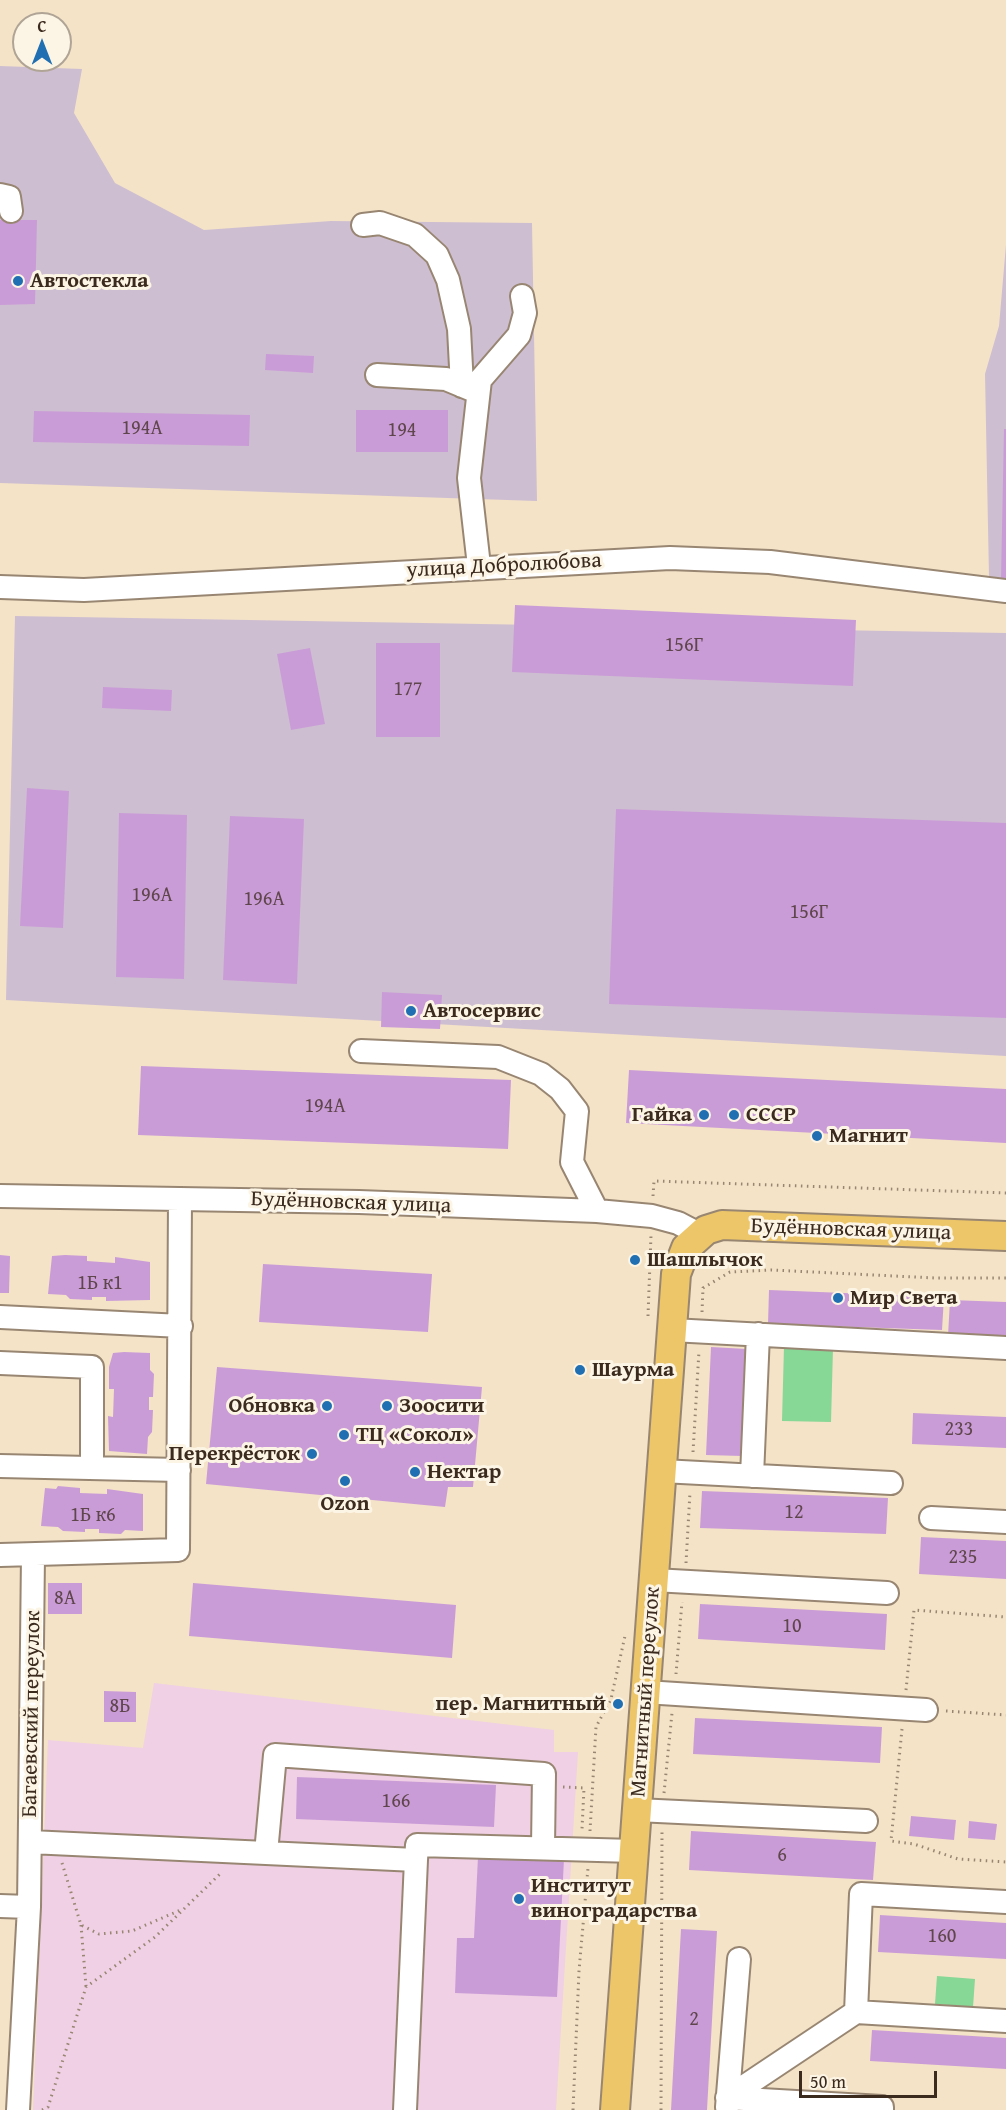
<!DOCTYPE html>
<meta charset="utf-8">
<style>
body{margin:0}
#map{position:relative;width:1006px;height:2110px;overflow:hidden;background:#f4e3c7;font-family:"Gentium Book Plus",serif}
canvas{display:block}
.north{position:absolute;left:12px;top:12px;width:60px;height:60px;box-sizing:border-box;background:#fcf5e5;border:2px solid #afa495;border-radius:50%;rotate:0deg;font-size:16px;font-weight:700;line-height:24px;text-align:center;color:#3b2a1e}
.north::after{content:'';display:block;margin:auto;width:21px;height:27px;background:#1f6fb2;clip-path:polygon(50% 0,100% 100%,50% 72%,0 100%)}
.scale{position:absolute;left:799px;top:2071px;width:138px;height:27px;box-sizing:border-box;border:3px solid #3b2a1e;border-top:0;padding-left:8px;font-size:18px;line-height:21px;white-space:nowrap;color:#3b2a1e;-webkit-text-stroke:4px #fcf5e5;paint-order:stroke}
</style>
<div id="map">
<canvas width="1006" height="2110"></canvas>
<div class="north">С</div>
<div class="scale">50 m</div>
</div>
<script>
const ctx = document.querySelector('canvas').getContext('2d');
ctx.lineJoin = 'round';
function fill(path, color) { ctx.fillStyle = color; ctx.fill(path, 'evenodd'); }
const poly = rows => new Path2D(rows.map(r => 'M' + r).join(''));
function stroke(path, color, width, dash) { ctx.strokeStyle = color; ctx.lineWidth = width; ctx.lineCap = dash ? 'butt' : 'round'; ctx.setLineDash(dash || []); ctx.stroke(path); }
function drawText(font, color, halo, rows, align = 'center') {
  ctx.font = font + ' "Gentium Book Plus",serif'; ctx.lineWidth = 6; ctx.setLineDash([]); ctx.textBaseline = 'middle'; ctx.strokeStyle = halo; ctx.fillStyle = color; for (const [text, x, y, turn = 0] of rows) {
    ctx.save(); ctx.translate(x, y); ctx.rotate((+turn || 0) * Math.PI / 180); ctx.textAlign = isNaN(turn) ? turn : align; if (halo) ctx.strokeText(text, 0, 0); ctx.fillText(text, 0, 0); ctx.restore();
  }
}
const built = poly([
 [154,1683,554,1730,554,1752,578,1752,556,2110,33,2110,48,1740,143,1748]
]);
const industrial = poly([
 [0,66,82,69,74,113,115,183,204,230,331,221,532,223,537,501,0,483],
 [1006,245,1006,583,994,583,989,577,985,374,999,326],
 [15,616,1006,633,1006,1056,6,1000]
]);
const green = poly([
 [784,1346,833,1348,831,1422,782,1421],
 [937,1976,975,1979,973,2007,935,2004]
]);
const building = poly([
 [0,220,37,220,35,304,0,305],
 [266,354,314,356,313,373,265,370],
 [356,410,448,410,448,452,356,452],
 [34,411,250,415,249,446,33,442],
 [1004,429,1006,429,1006,579,1001,579],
 [515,605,856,620,853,686,512,672],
 [376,643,440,643,440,737,376,737],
 [310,648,325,724,291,730,277,654],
 [103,687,172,690,171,711,102,708],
 [27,788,69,791,63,928,20,926],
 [616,809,1006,823,1006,1018,609,1004],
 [119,813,187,815,184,979,116,977],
 [230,816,304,819,297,984,223,980],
 [382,992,442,995,440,1029,381,1027],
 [141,1066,511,1080,508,1149,138,1135],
 [629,1070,1006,1089,1006,1143,626,1123],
 [0,1255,10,1256,9,1293,0,1293],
 [65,1255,87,1256,87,1261,115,1263,115,1257,150,1262,150,1300,106,1301,106,1297,92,1297,92,1300,70,1299,66,1295,48,1294,52,1256],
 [263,1264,432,1274,428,1332,259,1322],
 [769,1290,944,1297,942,1330,768,1324],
 [950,1300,1006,1302,1006,1338,948,1336],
 [711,1347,747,1349,742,1456,706,1455],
 [124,1352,150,1353,150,1370,154,1374,153,1397,149,1397,149,1410,153,1410,152,1432,148,1437,147,1454,109,1451,108,1416,113,1417,114,1389,109,1389,109,1367,113,1353],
 [217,1367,482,1387,473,1487,448,1487,445,1507,206,1484],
 [913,1413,1006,1417,1006,1448,912,1444],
 [58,1486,80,1488,80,1493,107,1494,107,1489,143,1494,143,1531,125,1530,121,1534,99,1533,99,1529,85,1529,85,1532,63,1531,58,1527,41,1526,45,1488,56,1489],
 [702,1491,888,1498,886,1534,700,1528],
 [921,1537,1006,1541,1006,1579,919,1574],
 [48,1583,82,1583,82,1614,48,1614],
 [193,1583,456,1605,452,1658,189,1636],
 [700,1604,887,1614,885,1650,698,1639],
 [104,1691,136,1692,136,1722,104,1722],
 [695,1718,882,1727,880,1763,693,1754],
 [297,1777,496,1785,494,1827,296,1819],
 [911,1816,956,1820,954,1840,909,1836],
 [969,1821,997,1824,995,1840,968,1838],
 [691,1831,876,1842,873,1880,689,1870],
 [478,1857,564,1859,557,1997,455,1993,457,1938,474,1938],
 [880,1915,1006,1923,1006,1959,878,1952],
 [681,1929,717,1931,707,2110,671,2110],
 [872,2030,1006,2038,1006,2069,870,2061]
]);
const path = poly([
 [653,1196,654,1181,1006,1193],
 [702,1312,703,1288,730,1272,772,1270,935,1278,1006,1278],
 [648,1316,651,1235],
 [693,1452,699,1351],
 [686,1563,690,1492],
 [676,1674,682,1602],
 [906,1690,914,1610,1006,1617],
 [946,1711,1006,1715],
 [902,1729,891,1841,914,1844,958,1859,1006,1862],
 [563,1787,584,1788,582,1829],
 [664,1793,672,1713],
 [590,1831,596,1727,611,1699,625,1636],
 [62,1863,81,1925,99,1934,132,1931,183,1909],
 [81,1925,86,1986],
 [42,2110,48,2107,86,1987,155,1937,222,1872],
 [573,2110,579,1971,588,1868],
 [661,2110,662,1830]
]);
const minor = poly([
 [0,195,9,197,11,211],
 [363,225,380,223,415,235,437,255,448,280,459,329,462,386],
 [377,375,446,379,475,391],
 [479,566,469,478,480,380,519,335,525,313,522,296],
 [0,587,84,590,670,558,770,562,1006,591],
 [361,1051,498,1057,541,1074,560,1089,577,1111,572,1162,597,1211],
 [0,1196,359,1202,597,1211,652,1216,678,1223,699,1234],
 [0,1317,181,1326],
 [672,1330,1006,1348],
 [0,1363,92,1367,92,1468],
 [0,1466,179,1470],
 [662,1471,891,1483],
 [752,1476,758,1334],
 [931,1518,1006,1522],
 [0,1555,178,1550,180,1199],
 [654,1580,887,1593],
 [645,1692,926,1710],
 [637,1810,866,1821],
 [30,1842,416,1860,405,2110],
 [266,1853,275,1755,544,1774,543,1847],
 [416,1860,417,1845,634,1851],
 [0,1906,29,1907],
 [856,2012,1006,2021],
 [727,2107,739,1959],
 [18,2110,29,1907,33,1555],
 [882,2110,882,2107,727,2098,856,2012,861,1894,1006,1902]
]);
const major = poly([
 [615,2110,676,1274,686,1248,706,1230,722,1225,1006,1236]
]);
const markers = [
 [18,281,6,"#1f6fb2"],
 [411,1011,6,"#1f6fb2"],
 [704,1115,6,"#1f6fb2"],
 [734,1115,6,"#1f6fb2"],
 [817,1136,6,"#1f6fb2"],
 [635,1260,6,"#1f6fb2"],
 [838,1298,6,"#1f6fb2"],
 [580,1370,6,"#1f6fb2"],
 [327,1406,6,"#1f6fb2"],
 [387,1406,6,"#1f6fb2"],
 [344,1435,6,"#1f6fb2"],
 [312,1454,6,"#1f6fb2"],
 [415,1472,6,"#1f6fb2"],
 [345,1481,6,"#1f6fb2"],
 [618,1704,6,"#1f6fb2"],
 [519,1899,6,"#1f6fb2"]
];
const numberNames = [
 ["194А",142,429],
 ["194",402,431],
 ["156Г",684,646],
 ["177",408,690],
 ["196А",152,896],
 ["196А",264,900],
 ["156Г",809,913],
 ["194А",325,1107],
 ["1Б к1",100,1284],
 ["233",959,1430],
 ["12",794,1513],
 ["1Б к6",93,1516],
 ["235",963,1558],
 ["8А",65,1599],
 ["10",792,1627],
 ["8Б",120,1707],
 ["166",396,1802],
 ["6",782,1856],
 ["160",942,1937],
 ["2",694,2020]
];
const poiNames = [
 ["Автостекла",30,281],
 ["Автосервис",423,1011],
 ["Гайка",692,1115,"right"],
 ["СССР",746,1115],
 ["Магнит",829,1136],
 ["Шашлычок",647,1260],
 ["Мир Света",850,1298],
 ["Шаурма",592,1370],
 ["Обновка",315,1406,"right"],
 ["Зоосити",399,1406],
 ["ТЦ «Сокол»",356,1435],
 ["Перекрёсток",300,1454,"right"],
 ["Нектар",427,1472],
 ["Ozon",345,1504,"center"],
 ["пер. Магнитный",606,1704,"right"],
 ["Институт",531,1886],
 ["виноградарства",531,1911]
];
const streetNames = [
 ["улица Добролюбова",504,566,-3],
 ["Будённовская улица",351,1203,2],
 ["Будённовская улица",851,1230,2],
 ["Магнитный переулок",646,1692,-86],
 ["Багаевский переулок",32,1714,-89]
];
fill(built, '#f0d0e4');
fill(industrial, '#cebed1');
fill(green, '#87d796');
fill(building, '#ca9cd7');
stroke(minor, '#988672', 26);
stroke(major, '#988672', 32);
stroke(path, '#988672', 3, [1.5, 4.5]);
stroke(minor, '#fff', 22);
stroke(major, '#ecc669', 28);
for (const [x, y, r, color] of markers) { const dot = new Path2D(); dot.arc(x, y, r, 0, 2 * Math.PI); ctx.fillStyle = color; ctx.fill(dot); stroke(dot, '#fcf5e5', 2); }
drawText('20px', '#5f464c', null, numberNames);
drawText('bold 22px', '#3b2a1e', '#fcf5e5', poiNames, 'left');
drawText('22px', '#3b2a1e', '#fcf5e5', streetNames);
</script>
